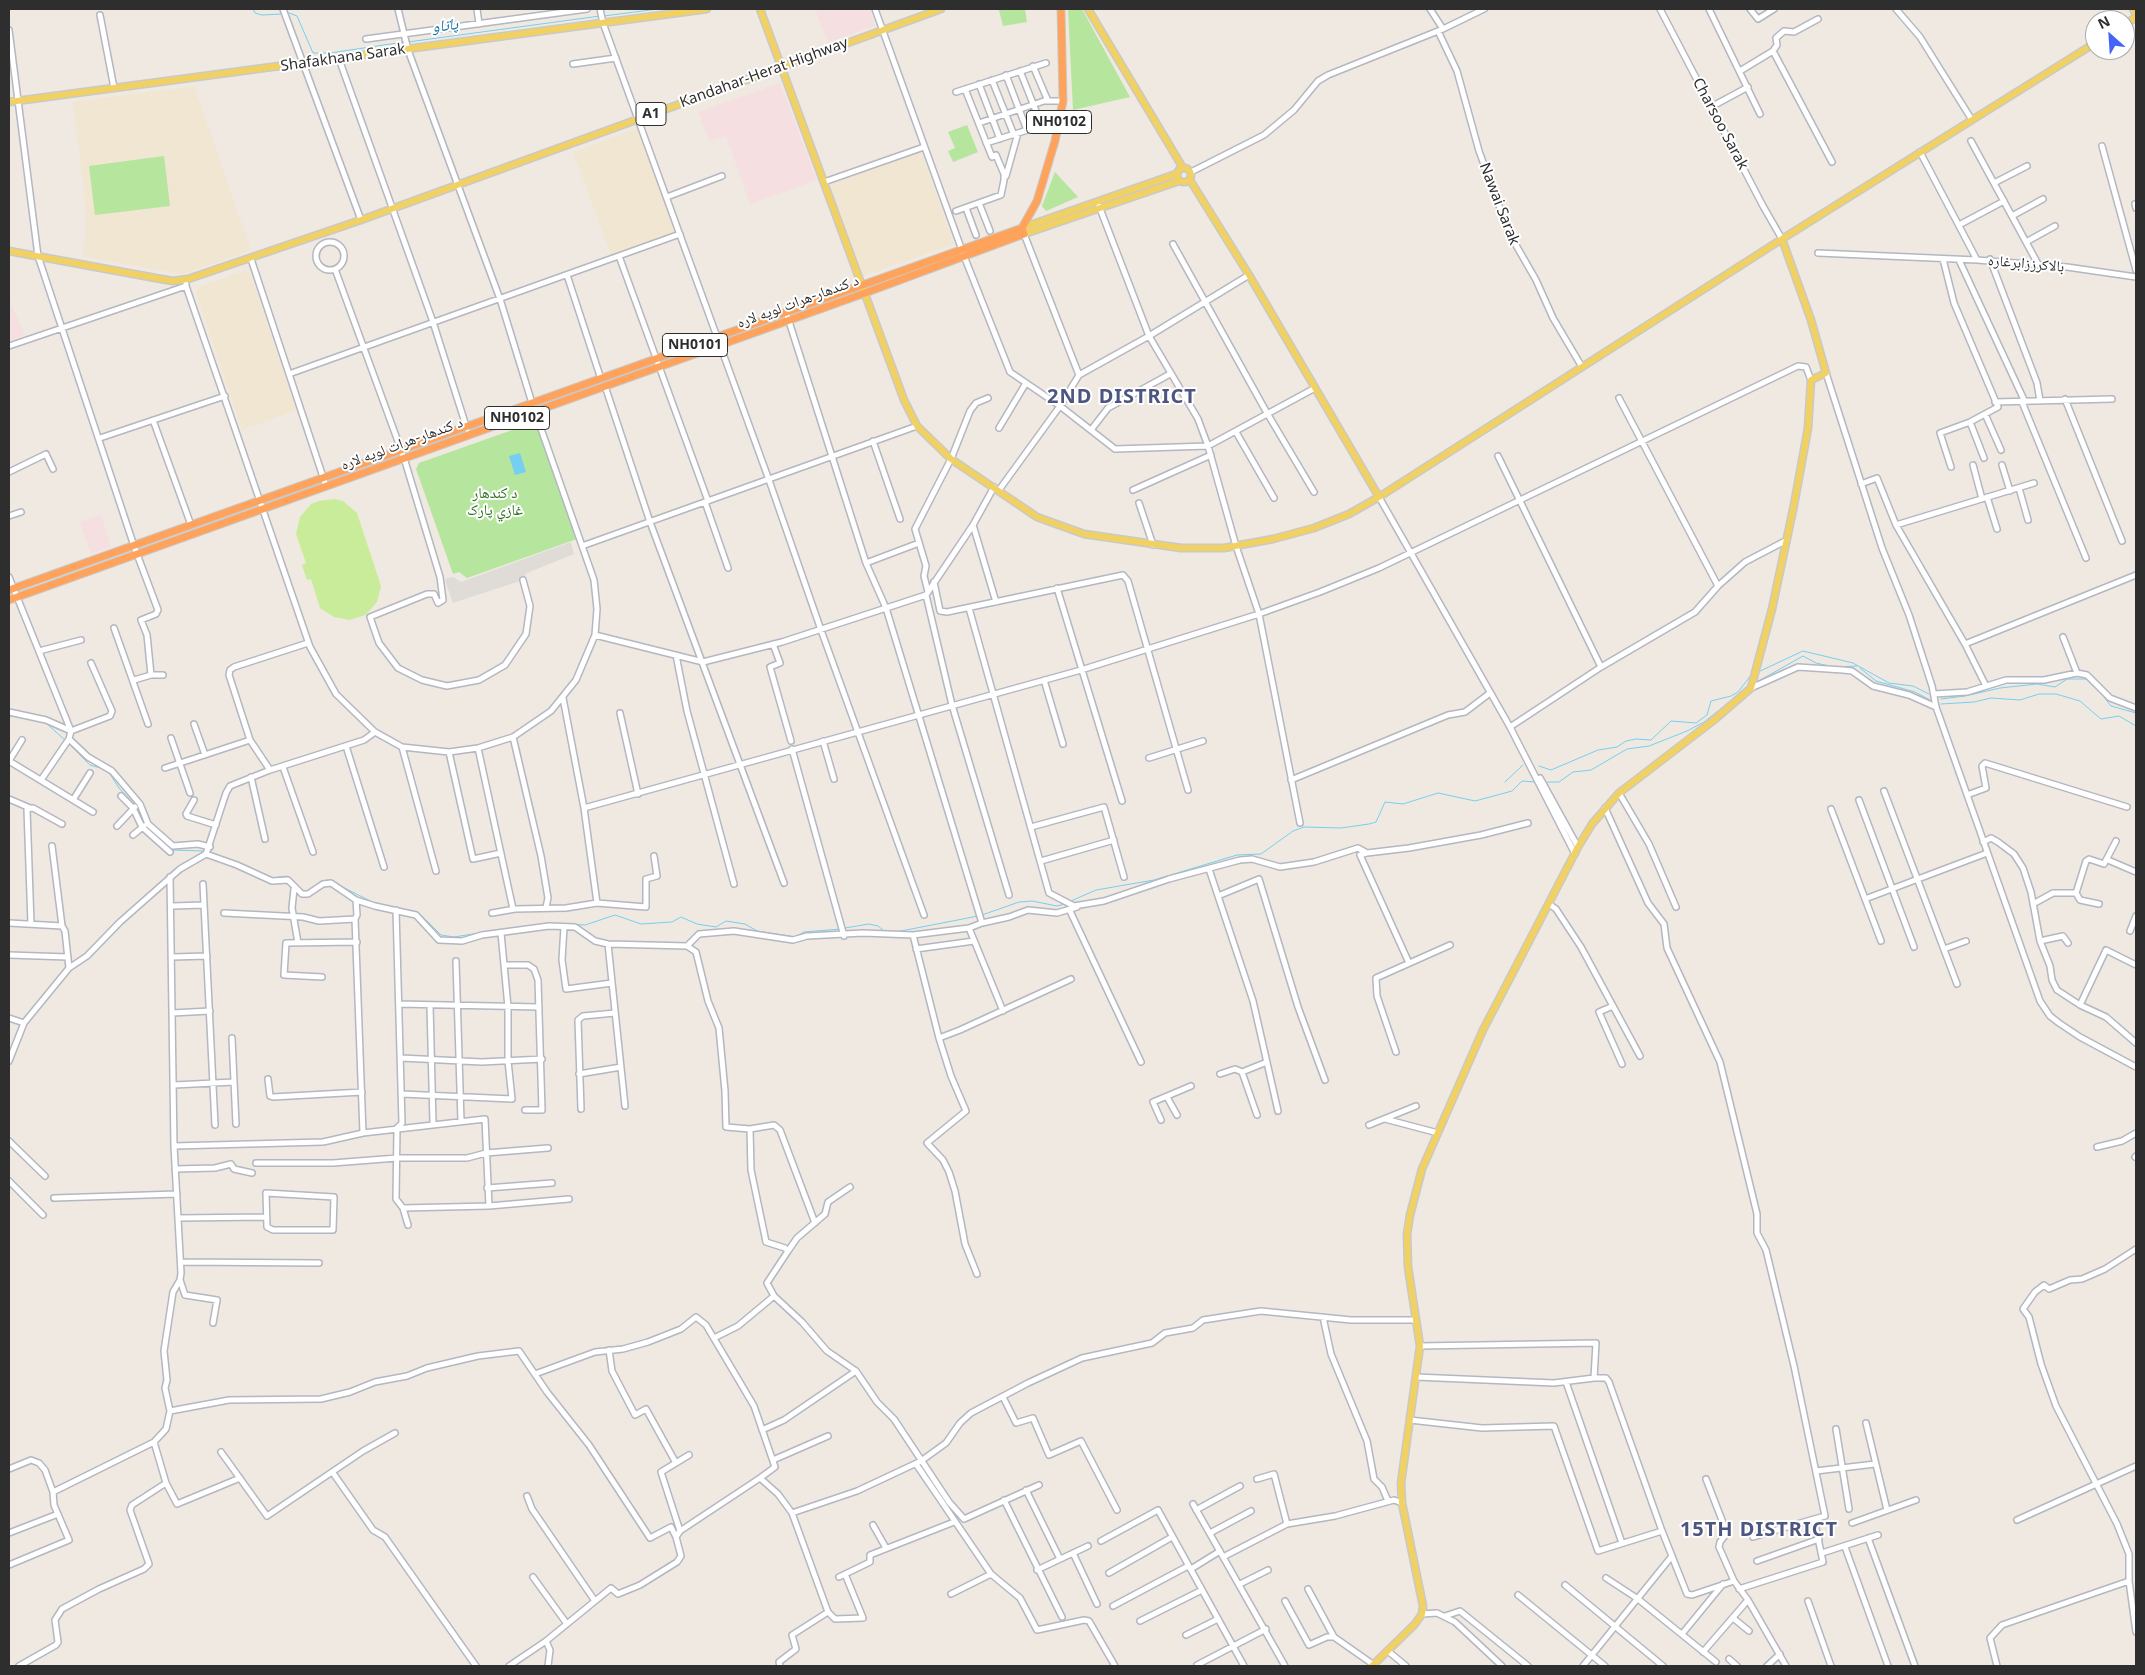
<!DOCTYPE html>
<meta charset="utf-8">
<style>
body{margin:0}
#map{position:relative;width:2145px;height:1675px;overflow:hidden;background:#efe9e1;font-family:"Noto Sans",sans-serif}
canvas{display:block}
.frame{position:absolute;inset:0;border:10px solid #2e2e2e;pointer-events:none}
.north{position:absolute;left:2085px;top:10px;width:50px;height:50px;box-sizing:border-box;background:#fff;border:1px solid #ababab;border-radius:50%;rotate:334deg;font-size:14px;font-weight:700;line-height:20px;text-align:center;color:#2e2e2e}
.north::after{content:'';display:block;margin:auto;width:18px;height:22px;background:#4264fb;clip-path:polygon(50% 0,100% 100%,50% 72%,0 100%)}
</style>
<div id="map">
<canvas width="2145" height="1675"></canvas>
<div class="frame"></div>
<div class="north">N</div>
</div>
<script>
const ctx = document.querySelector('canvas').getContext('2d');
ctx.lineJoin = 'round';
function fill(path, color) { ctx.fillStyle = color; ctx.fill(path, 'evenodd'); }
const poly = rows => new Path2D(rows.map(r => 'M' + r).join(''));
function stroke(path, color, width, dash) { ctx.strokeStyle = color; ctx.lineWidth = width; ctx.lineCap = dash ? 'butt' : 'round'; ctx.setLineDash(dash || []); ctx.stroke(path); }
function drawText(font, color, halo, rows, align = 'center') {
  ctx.font = font + ' "Noto Sans","Noto Naskh Arabic",sans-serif'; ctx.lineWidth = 4; ctx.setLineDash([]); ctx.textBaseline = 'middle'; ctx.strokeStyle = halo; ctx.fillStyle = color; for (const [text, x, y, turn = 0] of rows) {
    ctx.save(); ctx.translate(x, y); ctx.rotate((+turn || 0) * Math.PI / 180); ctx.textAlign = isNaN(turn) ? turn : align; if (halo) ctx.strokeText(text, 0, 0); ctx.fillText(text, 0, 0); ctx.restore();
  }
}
const education = poly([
 [194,86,251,250,190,272,180,274,82,256,86,234,86,207,73,102],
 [638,128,677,233,612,257,573,152],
 [921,152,954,244,863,276,830,185],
 [245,270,250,273,296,410,242,430,196,293,199,287]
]);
const medical = poly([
 [815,9,869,9,875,26,828,42],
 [780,83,817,180,750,204,726,136,709,141,698,112],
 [9,299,25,335,9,340],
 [101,514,111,547,91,554,80,522]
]);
const green = poly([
 [1003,9,1025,9,1027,22,1003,26,999,10],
 [1068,9,1082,9,1130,97,1073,110],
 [967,125,978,152,953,162,948,151,955,148,948,132],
 [164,156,170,206,95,215,89,166],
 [1055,172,1078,197,1046,211,1042,206],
 [532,423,537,426,577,539,467,578,459,572,453,574,416,469,419,463]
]);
const pitch = poly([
 [335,499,343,501,357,513,381,586,377,602,372,608,365,615,350,620,334,617,320,608,311,579,307,580,302,565,306,563,296,534,300,517,311,504,319,501]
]);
const plaza = poly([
 [571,542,574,554,527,573,520,581,453,603,445,581,447,578,454,577,461,582]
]);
const water = poly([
 [520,453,526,472,515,475,509,456]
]);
const stream = poly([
 [56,9,89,9],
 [253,9,255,13,262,15,281,14],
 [289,13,297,16,313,53,330,53,404,42],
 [604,16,658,9],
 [408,42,600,16],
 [1836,667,1857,666],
 [1860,668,1876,681,1915,692,1930,700],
 [1758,672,1803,651,1853,663,1889,683,1913,686,1929,694],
 [1755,683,1803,656,1816,663,1829,666],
 [1941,699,1965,696,2000,688,2037,684,2055,687,2067,679,2086,679,2100,692,2111,706,2136,713],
 [1941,704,1974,702,1991,698,2020,700,2039,694,2056,694,2080,701,2101,719,2119,716,2136,726],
 [9,716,15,716],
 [46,723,65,740],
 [68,743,90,765,104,769],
 [1539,766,1551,770,1598,750,1617,747,1626,741,1636,739,1651,740,1671,721,1696,723,1707,715,1711,701,1731,696,1738,692,1752,674],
 [108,771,119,788,135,805],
 [1505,782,1523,765],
 [1547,782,1559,782,1573,772,1591,770,1627,749,1649,746,1687,731,1704,722,1742,692],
 [138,808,143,817],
 [146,826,172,850,204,851],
 [229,860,251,868],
 [272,878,287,876,295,883],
 [313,888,321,881,329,880,376,904,418,912,441,935,454,937,492,931],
 [1071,901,1096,890,1154,880,1237,855,1261,854,1293,831,1304,827,1341,828,1369,824,1376,822,1385,802,1403,804,1438,793,1475,801,1512,791,1522,781,1535,782],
 [982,915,1019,902,1032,901,1057,906,1065,904],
 [526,927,549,923,585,925,615,915,641,924,672,922,681,917,697,924,716,927,726,921,745,924,757,931,795,937,804,932,841,929],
 [845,928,869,924,878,926,884,931],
 [896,932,978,916]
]);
const minor = poly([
 [283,9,361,220],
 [477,9,479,24],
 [600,9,603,23,769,480,821,630,924,915],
 [875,9,964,256,1010,372,1060,406,1115,449,1208,446,1315,388],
 [1430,9,1443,29],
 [1660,9,1763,206,1782,239],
 [1709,9,1760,114],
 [1750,9,1758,19,1774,9],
 [1896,9,1920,37,1972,120],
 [100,15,114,88],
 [9,30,38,256,134,546,158,610,156,614,141,620,147,635,151,675],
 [1438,31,1457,71,1479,151,1509,233,1536,280,1553,318,1582,367],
 [366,39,587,9],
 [1773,51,1832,162],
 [339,59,433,322,467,429],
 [573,64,616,58],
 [1033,66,1048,101],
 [1020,71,1042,126],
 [1740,71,1773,51,1777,45,1776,38,1784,31,1794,32,1818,19],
 [1006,75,1027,130],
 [992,80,1014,135],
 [979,84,1000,139],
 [956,92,1046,63],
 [1711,107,1748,87],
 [979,123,1044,101,1063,101],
 [1971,141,2038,264],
 [986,143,1050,123],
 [2102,146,2136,270],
 [1920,152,1977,260,2067,267,2136,277],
 [1191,172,1264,135,1294,110,1318,81,1328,75,1443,29,1484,9],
 [1006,176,1018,133],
 [824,182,924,147],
 [1994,183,2027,166],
 [667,197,722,176],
 [979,203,990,231],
 [2135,204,2136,208],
 [1099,206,1149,336,1198,419,1208,446,1236,546,1259,614,1300,823],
 [966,208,976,235],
 [956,211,1001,195,1004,180,1004,174,996,155,992,157,965,89],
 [2012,216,2043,199],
 [1959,225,2004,201],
 '316 256a14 14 0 1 1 28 0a14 14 0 1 1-28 0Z',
 [2026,242,2055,226],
 [1173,244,1267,413,1314,492],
 [1818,253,1977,260],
 [619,256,708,501],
 [251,259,326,486],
 [1943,259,1954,303,1998,407,1970,422,1940,433,1951,467],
 [1990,259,2037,383,2040,401],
 [1959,260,2025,402],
 [335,269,404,458,440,577,443,600,438,603,434,594,427,594,370,617,379,643,398,668,422,680,447,686,479,680,505,665,526,634,530,606,523,580],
 [567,275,601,379],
 [186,286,310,647,336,694,375,732,402,747,449,752,478,748,513,737,551,711,576,680,595,635,597,609,594,580,532,403,500,299,408,50,398,9],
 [786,312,866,563,886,608,982,923],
 [9,346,186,286,186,284],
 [1826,373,1882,548,1909,615,1932,686,1936,707,2040,1001,2050,1016,2059,1023,2080,1037,2136,1067],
 [289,374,680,234],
 [1079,375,1149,336,1249,275],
 [605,386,650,522,784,883],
 [1619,398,1718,586],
 [2065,399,2122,541],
 [1995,402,2112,399],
 [2022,402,2086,558],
 [1985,414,2001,450],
 [153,420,191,525],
 [1970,422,1984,458],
 [999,428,1026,383],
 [1091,430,1108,408,1170,374],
 [1236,432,1274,498],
 [100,438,225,396],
 [873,441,900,519],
 [1498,456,1601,667],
 [1973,465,1982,499],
 [2002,465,2010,491],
 [9,472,46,454,53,469],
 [1861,484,1877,478,1896,525,1965,644,1986,686],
 [2019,488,2028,520],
 [999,490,1060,406,1079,375,1024,234],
 [1133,490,1211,455],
 [1379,497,1510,727,1575,854],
 [1987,497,1997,529],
 [705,502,728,568],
 [1139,503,1153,545],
 [9,516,21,512],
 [973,525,996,602],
 [1896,525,2034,483],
 [582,546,917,426],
 [866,563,919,543],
 [9,577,71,731,69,739,41,780],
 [934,582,940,611,947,612,1123,575,1128,581,1188,790],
 [1057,588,1122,801],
 [928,592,924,576,926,566,915,529,951,459,970,411,976,403,988,398],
 [926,595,952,705,1009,895],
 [969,608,1049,893,1074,906,1104,901,1169,879,1240,860,1252,859,1280,867,1314,862,1358,848,1367,853,1409,848,1481,835,1528,823],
 [114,628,148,724],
 [595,635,703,662,782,642,926,595,973,525,994,487],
 [2063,637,2077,673],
 [773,644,780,663,770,667,791,741],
 [1965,644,2136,575],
 [39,651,81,640],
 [676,655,687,711,734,884],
 [134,680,151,675,163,675],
 [1044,680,1063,744],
 [1751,688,1798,667,1843,670,1852,671,1873,686,1909,695,1936,707],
 [1934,694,1967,692,2006,680,2044,680,2077,673,2087,675,2110,698,2136,708],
 [563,698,584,808,597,903],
 [9,712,46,720,71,731,110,716,112,711,91,663],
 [620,713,638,794],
 [194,724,205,755],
 [1510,727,1601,667,1695,612,1718,586,1745,562,1787,540],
 [513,737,541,856,548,898,546,907],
 [171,738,190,793],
 [69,739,88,757,112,771,140,804,148,824,173,846,198,844,210,847],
 [823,741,834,779],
 [346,746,384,867],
 [402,747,436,871],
 [478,748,513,909],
 [792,749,844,936],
 [449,752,473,859,501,853],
 [1149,758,1203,741],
 [9,761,93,812],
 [9,761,22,740],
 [283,767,313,852],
 [165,768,250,740],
 [270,770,250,740,229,675,230,670,234,667,308,643],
 [251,777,265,839],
 [1540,778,1578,847],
 [1291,780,1448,715,1465,712,1490,693],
 [1884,791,1957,984],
 [1619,793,1649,844,1676,907],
 [1967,795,1986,788,1982,766,1985,763,2127,807],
 [121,796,133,808,142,827,170,852],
 [9,799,30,808],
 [73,800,90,773],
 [194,800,186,814,187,816,216,825],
 [1859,800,1914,947],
 [584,808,1081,670,1259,614,1320,592,1379,568,1798,366,1806,367,1811,380],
 [1605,808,1648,903,1664,924,1667,948,1720,1062,1757,1214,1757,1233,1766,1250,1794,1366,1825,1516,1814,1519,1823,1562,1739,1589],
 [1831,809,1881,941],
 [117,826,135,807],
 [1031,827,1104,807,1124,877],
 [133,835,144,826],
 [1983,842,1991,838,1998,842,2014,854,2023,868,2031,892,2040,941,2050,966,2052,980,2057,990,2080,1005,2106,1017,2136,1043],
 [52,846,62,926],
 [1367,853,1360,855,1409,963],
 [206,854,237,865,272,881,288,880,302,894,308,894,323,884,331,883,356,900,375,906,416,915,439,940,462,941,482,935,549,926,575,927,595,941,608,944,687,946,696,952,708,1001,719,1028,725,1091,726,1127,750,1129,751,1170,765,1237,766,1242,785,1248,788,1251],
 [2108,860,2136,872],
 [1041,861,1114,840],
 [1209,869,1253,1001,1278,1111],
 [203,884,215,1125],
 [294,889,292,908,298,943],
 [1218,896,1259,879,1298,1007,1325,1080],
 [1865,899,1987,853],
 [356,900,357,915,355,919,363,1133],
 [1549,904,1556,909,1581,947,1640,1056],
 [2033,904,2053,893,2076,893],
 [2099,904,2080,900,2076,893,2086,861,2089,859,2104,864,2116,841],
 [172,906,204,905],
 [396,910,402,1123,397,1128,396,1199,403,1208,408,1225],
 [1070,911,1141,1062],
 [224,913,303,917,319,921,355,919],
 [492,913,515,909,566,908,597,903,646,907,646,879,657,876,654,856],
 [9,923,62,926,65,931,69,968],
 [31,924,27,809,33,808,62,824],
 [564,927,562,960,566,989,612,983],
 [969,928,1003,1011],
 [2130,931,2136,916],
 [913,935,939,1038,951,1076,966,1111,927,1143,943,1160,949,1172,955,1191,965,1244,977,1274],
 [2040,941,2063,936,2068,943],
 [608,944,625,1106],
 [687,946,699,934,734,931,793,940,807,936,863,933,913,935,969,928,982,923,1009,917,1028,910,1057,913,1077,907],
 [916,949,974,941],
 [1944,949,1966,941],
 [9,955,68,957],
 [172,957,207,956],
 [456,961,461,1121],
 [505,965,528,965,534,969,538,980,542,1110,525,1110],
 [322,977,284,975,286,943,357,942],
 [399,1004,539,1007],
 [430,1005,433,1124],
 [2080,1005,2106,950,2136,965],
 [1613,1006,1599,1012,1622,1064],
 [172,1013,210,1011],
 [9,1018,24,1023],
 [232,1038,236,1124],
 [939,1038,960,1030,1071,979],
 [1396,1052,1377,996,1376,978,1450,945],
 [401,1058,482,1062,542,1059],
 [9,1061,24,1023,69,968,87,956,120,922,180,869,206,854,226,793,230,786,270,770,364,740,375,732],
 [1242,1072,1257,1115],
 [579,1074,621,1067],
 [1220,1074,1235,1069,1242,1072,1267,1062],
 [268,1079,270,1096,273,1097,362,1092],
 [174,1085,234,1082],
 [402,1094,512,1099,508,1061,508,1007,501,933],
 [1167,1097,1177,1115],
 [581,1109,578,1020,583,1016,615,1013],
 [1385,1119,1438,1133],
 [1161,1120,1153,1102,1191,1086],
 [1369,1125,1416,1106],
 [750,1129,774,1125,780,1130,815,1223],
 [9,1141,45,1176],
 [174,1146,323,1142,363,1133,485,1119,489,1206],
 [2097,1147,2122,1141,2136,1133],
 [2135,1157,2136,1156],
 [256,1163,333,1163,397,1158,467,1158,486,1153,548,1148],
 [175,1169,215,1168,231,1164,234,1169,252,1173],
 [9,1181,43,1215],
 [850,1187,828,1202,825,1214,797,1238,788,1251,767,1283,774,1296,802,1322,827,1351,856,1371,877,1402,894,1419,949,1502,964,1519,1039,1485],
 [487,1188,552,1183],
 [266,1193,334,1197,333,1230,273,1230,267,1227,266,1193],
 [54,1198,177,1194],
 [403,1208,489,1206,569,1199],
 [178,1218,266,1217],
 [2136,1249,2105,1269,2082,1279,2070,1280,2049,1289,2044,1285,2035,1292,2023,1309,2029,1317,2041,1364,2056,1406,2117,1524,2129,1554,2129,1581,2136,1632],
 [181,1262,319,1263],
 [180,1280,185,1295,217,1300,213,1323],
 [1323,1317,1331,1354,1367,1441,1374,1479,1382,1487,1388,1501],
 [714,1338,738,1326,774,1296],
 [1420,1346,1596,1343,1594,1378],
 [609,1350,612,1371,635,1415,646,1409,676,1463],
 [535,1374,595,1352,623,1349,648,1342,681,1329,696,1317,706,1325,754,1406,775,1467,760,1478],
 [1416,1377,1554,1383,1594,1378,1606,1378,1609,1382,1662,1531,1687,1594,1692,1595,1734,1581],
 [1566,1382,1622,1543],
 [1003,1397,1016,1423,1033,1418,1049,1455,1081,1441,1117,1510],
 [170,1411,229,1400,321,1399,350,1392,375,1382,407,1376,427,1368,478,1356,519,1351,547,1392,589,1445,650,1538,671,1527,676,1537],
 [1410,1420,1482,1428,1554,1426,1598,1551,1662,1531],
 [1866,1423,1887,1510],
 [1836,1429,1849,1509],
 [762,1430,784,1420,856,1371],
 [154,1442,166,1483,177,1504,240,1478],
 [221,1452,267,1516,363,1451,395,1433],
 [773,1460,828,1436],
 [916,1464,991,1574,1020,1598,1037,1630,1084,1620,1089,1621,1115,1666],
 [9,1469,31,1460,39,1463,45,1470,53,1492,54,1505,69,1540,9,1565],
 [1816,1471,1875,1464],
 [333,1473,373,1530,385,1537,476,1666],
 [1257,1479,1274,1474,1287,1524],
 [1706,1479,1727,1533,1720,1542,1719,1547,1734,1581,1748,1600,1786,1666],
 [1026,1490,1060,1559],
 [53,1492,154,1442,166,1429,170,1411,165,1388,167,1380,164,1351,173,1292,180,1280,181,1273,174,1146,170,877],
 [527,1496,532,1509,595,1601],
 [1004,1500,1062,1617],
 [1193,1504,1285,1666],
 [1196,1510,1240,1486],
 [2017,1520,2136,1466],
 [1852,1523,1916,1500],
 [873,1525,886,1548],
 [680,1531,661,1472,689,1455],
 [9,1533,58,1514],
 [1210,1533,1251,1511],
 [1753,1537,1814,1519],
 [1868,1538,1915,1666],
 [1101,1541,1158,1510,1244,1666],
 [1845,1547,1888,1666],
 [1073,1553,1097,1604],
 [1822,1553,1878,1535],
 [1223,1557,1287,1524,1335,1516,1394,1500,1402,1503],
 [1757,1561,1819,1539],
 [1191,1569,1220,1551],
 [1037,1570,1088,1546],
 [1109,1573,1172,1537],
 [533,1577,567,1624],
 [839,1577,870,1562,870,1555,954,1522],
 [1606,1578,1638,1599,1716,1662],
 [1240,1584,1268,1570],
 [1565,1585,1663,1666],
 [1308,1589,1334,1637],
 [951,1594,991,1574],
 [1518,1595,1605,1666],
 [1285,1601,1309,1645,1327,1637,1334,1637,1374,1665],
 [1808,1601,1831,1666],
 [1113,1606,1188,1566],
 [828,1612,835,1619,863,1618,845,1574],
 [1422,1614,1437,1613,1455,1622,1502,1666],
 [1445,1616,1460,1611,1528,1666],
 [1733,1618,1749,1631],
 [1140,1621,1202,1590],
 [1682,1634,1723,1584],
 [1186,1635,1218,1619],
 [546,1641,550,1650,548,1666],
 [1388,1651,1406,1666],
 [1703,1652,1748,1600],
 [1729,1659,1737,1666],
 [1197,1665,1266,1629],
 [19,1666,56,1645,58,1642,55,1620,62,1609,99,1589,144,1569,149,1564,130,1510,132,1505,166,1483],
 [509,1666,546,1641,611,1588,618,1594,640,1585,677,1562,681,1556,676,1537,680,1531,760,1478,778,1494,792,1513,857,1491,921,1461,946,1443,960,1423,971,1413,1028,1383,1082,1358,1152,1343,1165,1333,1193,1328,1203,1320,1261,1311,1351,1320,1415,1320],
 [780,1666,779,1662,796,1649,792,1635,828,1612,792,1513],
 [1583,1666,1672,1556],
 [1767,1666,1780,1654],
 [1997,1666,1990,1638,2002,1625,2129,1581]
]);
const major = poly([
 [760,9,904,400,917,426,951,459,1037,517,1084,534,1181,548,1224,548,1273,539,1314,528,1349,514,1379,497],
 [1088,9,1183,168],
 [2133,9,2136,14],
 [2125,25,2136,17],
 [9,102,707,9],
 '1177 175a7 7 0 1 1 14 0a7 7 0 1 1-14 0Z',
 [1190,180,1249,275,1379,497,1782,239,1811,320,1826,373,1811,380,1808,428,1794,505,1772,609,1751,688,1714,720,1619,793,1592,824,1578,847,1483,1030,1422,1169,1410,1215,1407,1234,1408,1267,1420,1346,1401,1483,1402,1503,1423,1606,1422,1614,1415,1624,1372,1666],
 [1022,228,1176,174],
 [1024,234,1179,181],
 [1782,239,2095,43],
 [9,251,161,279,173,281,188,279,361,220,941,9]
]);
const highway = poly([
 [9,590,1022,228,1037,201,1055,141,1063,101,1061,9],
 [9,600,865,293,1024,234,1022,228]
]);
const shields = [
 [651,114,30],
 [1059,122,65],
 [695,345,65],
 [517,418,65]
];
const shieldNames = [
 ["A1",651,114],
 ["NH0102",1059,122],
 ["NH0101",695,345],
 ["NH0102",517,418]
];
const streetNames = [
 ["Shafakhana Sarak",343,58,-8],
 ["Kandahar-Herat Highway",764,73,-20],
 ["Charsoo Sarak",1720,124,62],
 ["Nawai Sarak",1499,204,69],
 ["بالاکرززابرغاره",2026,264,5],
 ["د کندهار-هرات لويه لاره",798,302,-20],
 ["د کندهار-هرات لويه لاره",402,444,-20]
];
const parkNames = [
 ["د کندهار",495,494],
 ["غازي پارک",495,511]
];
const waterNames = [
 ["پاتاو",445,26,-8]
];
const districtNames = [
 ["2ND DISTRICT",1122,397],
 ["15TH DISTRICT",1759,1530]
];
fill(education, '#f0e6d1');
fill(medical, '#f5dfe0');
fill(green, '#b6e59e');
fill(pitch, '#c9ec9a');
fill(plaza, '#dfdcd8');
fill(water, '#75cff0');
stroke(stream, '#75cff0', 1);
stroke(minor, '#b4b7c1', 8);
stroke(major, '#c9c9c9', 9);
stroke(highway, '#c9c9c9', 9);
stroke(minor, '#fff', 5);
stroke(major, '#f2d163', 6);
stroke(highway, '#ffa35c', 7);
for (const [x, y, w] of shields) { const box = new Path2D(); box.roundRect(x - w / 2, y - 11.5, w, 23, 4); ctx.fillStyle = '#fff'; ctx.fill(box); stroke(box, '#2e2e2e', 1); }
drawText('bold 14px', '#2e2e2e', null, shieldNames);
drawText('15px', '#2e2e2e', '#fff', streetNames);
drawText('15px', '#2c6e1b', '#fff', parkNames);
drawText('italic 16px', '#0d6fa3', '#fff', waterNames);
ctx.letterSpacing = '1px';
drawText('bold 20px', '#4d5680', '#fff', districtNames);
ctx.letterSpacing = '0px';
</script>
